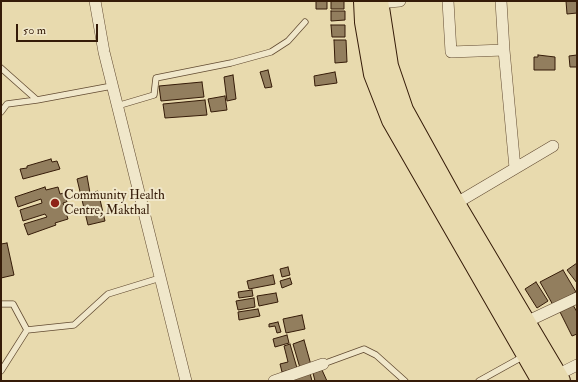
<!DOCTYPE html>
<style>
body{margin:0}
#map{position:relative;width:578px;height:382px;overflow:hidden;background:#e8daae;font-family:"IM FELL Double Pica",serif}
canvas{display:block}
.frame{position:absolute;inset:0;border:2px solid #351b08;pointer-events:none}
.scale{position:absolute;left:16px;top:24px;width:82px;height:18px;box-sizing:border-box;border:2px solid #351b08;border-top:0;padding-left:5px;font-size:12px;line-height:14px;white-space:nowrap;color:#351b08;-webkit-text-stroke:3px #f0e7ca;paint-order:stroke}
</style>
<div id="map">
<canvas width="578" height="382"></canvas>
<div class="frame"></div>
<div class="scale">50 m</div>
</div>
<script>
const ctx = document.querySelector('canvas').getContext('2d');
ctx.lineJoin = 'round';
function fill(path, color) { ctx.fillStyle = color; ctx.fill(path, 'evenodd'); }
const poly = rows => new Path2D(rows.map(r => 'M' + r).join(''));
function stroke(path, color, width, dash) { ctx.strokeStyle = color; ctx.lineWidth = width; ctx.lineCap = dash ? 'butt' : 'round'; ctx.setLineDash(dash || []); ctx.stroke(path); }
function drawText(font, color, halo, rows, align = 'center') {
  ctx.font = font + ' "IM FELL Double Pica",serif'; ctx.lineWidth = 4; ctx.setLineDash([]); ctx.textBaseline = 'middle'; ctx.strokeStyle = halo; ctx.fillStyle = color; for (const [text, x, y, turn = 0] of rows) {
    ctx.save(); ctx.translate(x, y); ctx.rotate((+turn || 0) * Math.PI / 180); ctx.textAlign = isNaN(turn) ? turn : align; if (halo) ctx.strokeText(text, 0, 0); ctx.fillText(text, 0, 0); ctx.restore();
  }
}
const building = poly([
 [316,1,327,1,327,9,316,9,316,1],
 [331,1,344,1,344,9,331,9,331,1],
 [566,1,577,1,577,13,567,14,566,1],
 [331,11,345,11,345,20,331,21,331,11],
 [331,25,345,25,345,37,332,37,331,25],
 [334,40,346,40,347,62,335,63,334,40],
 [538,55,555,57,555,70,534,70,534,57,538,57,538,55],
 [577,55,577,67,570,67,569,56,577,55],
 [268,70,272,87,265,88,260,72,268,70],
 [335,72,337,83,315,86,314,76,335,72],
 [233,75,236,99,227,101,224,77,233,75],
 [202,82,204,97,161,101,159,86,202,82],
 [225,96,227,110,211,112,208,99,225,96],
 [205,100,207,115,165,118,163,104,205,100],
 [51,159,52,162,57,161,60,169,23,179,20,169,27,168,27,166,51,159],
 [87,176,90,193,98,191,105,221,88,225,77,179,87,176],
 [45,187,46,190,58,187,60,194,64,193,67,202,63,203,68,219,55,223,56,225,28,235,24,224,47,217,45,214,23,221,20,210,42,203,41,199,18,207,15,197,45,187],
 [7,243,14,275,1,278,1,244,7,243],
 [577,263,577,283,567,270,577,263],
 [288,267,290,275,282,277,280,269,288,267],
 [563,270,576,292,553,305,540,282,563,270],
 [273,275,275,284,249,289,247,281,273,275],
 [290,278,292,284,282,288,280,281,290,278],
 [536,282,548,301,537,308,525,289,536,282],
 [252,290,253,296,239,298,238,292,252,290],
 [276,293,278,302,259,306,257,296,276,293],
 [254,298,255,307,238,310,236,301,254,298],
 [573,305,577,312,577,334,572,336,560,312,573,305],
 [258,309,260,316,239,320,238,312,258,309],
 [302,315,305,329,286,333,283,319,302,315],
 [278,322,281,332,277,333,275,326,269,327,269,324,278,322],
 [287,335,289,343,275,347,273,339,287,335],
 [304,340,311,365,300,368,293,344,304,340],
 [290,344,297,368,282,372,280,364,288,362,284,346,290,344],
 [322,370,327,381,315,381,313,373,322,370],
 [310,373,312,381,295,381,294,377,310,373]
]);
const lane = poly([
 [1,68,37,100,112,86],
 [117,106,154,95,156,78,231,63,271,52,288,41,305,22],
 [1,112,7,104,37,100],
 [1,304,13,304,27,330],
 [323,364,364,349,376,355,405,381],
 [1,371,27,330,74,325,108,294,160,278],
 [479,381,524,356]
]);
const street = poly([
 [95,1,104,52,186,381],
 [448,1,451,52,504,50],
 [501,1,504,50,515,168],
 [378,3,400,1],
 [455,204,553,146],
 [526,322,577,298],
 [553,377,577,365],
 [274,381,323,364]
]);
const highway = poly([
 [364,1,365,22,374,74,392,120,542,381],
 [378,1,388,66,403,110,455,204,560,381]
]);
const markers = [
 [55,203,5,"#8f2418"]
];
const poiNames = [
 ["Community Health",64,196],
 ["Centre, Makthal",64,211]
];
fill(building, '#927e5e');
stroke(building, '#351b08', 1);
stroke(lane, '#624b32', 7);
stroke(street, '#624b32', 12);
stroke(highway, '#351b08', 22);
stroke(lane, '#f0e7ca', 5.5);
stroke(street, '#f0e7ca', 11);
stroke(highway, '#e8daae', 20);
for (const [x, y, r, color] of markers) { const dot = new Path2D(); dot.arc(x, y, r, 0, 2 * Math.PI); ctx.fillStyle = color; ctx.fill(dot); stroke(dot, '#f0e7ca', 1.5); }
drawText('13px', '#351b08', '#f0e7ca', poiNames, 'left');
</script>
